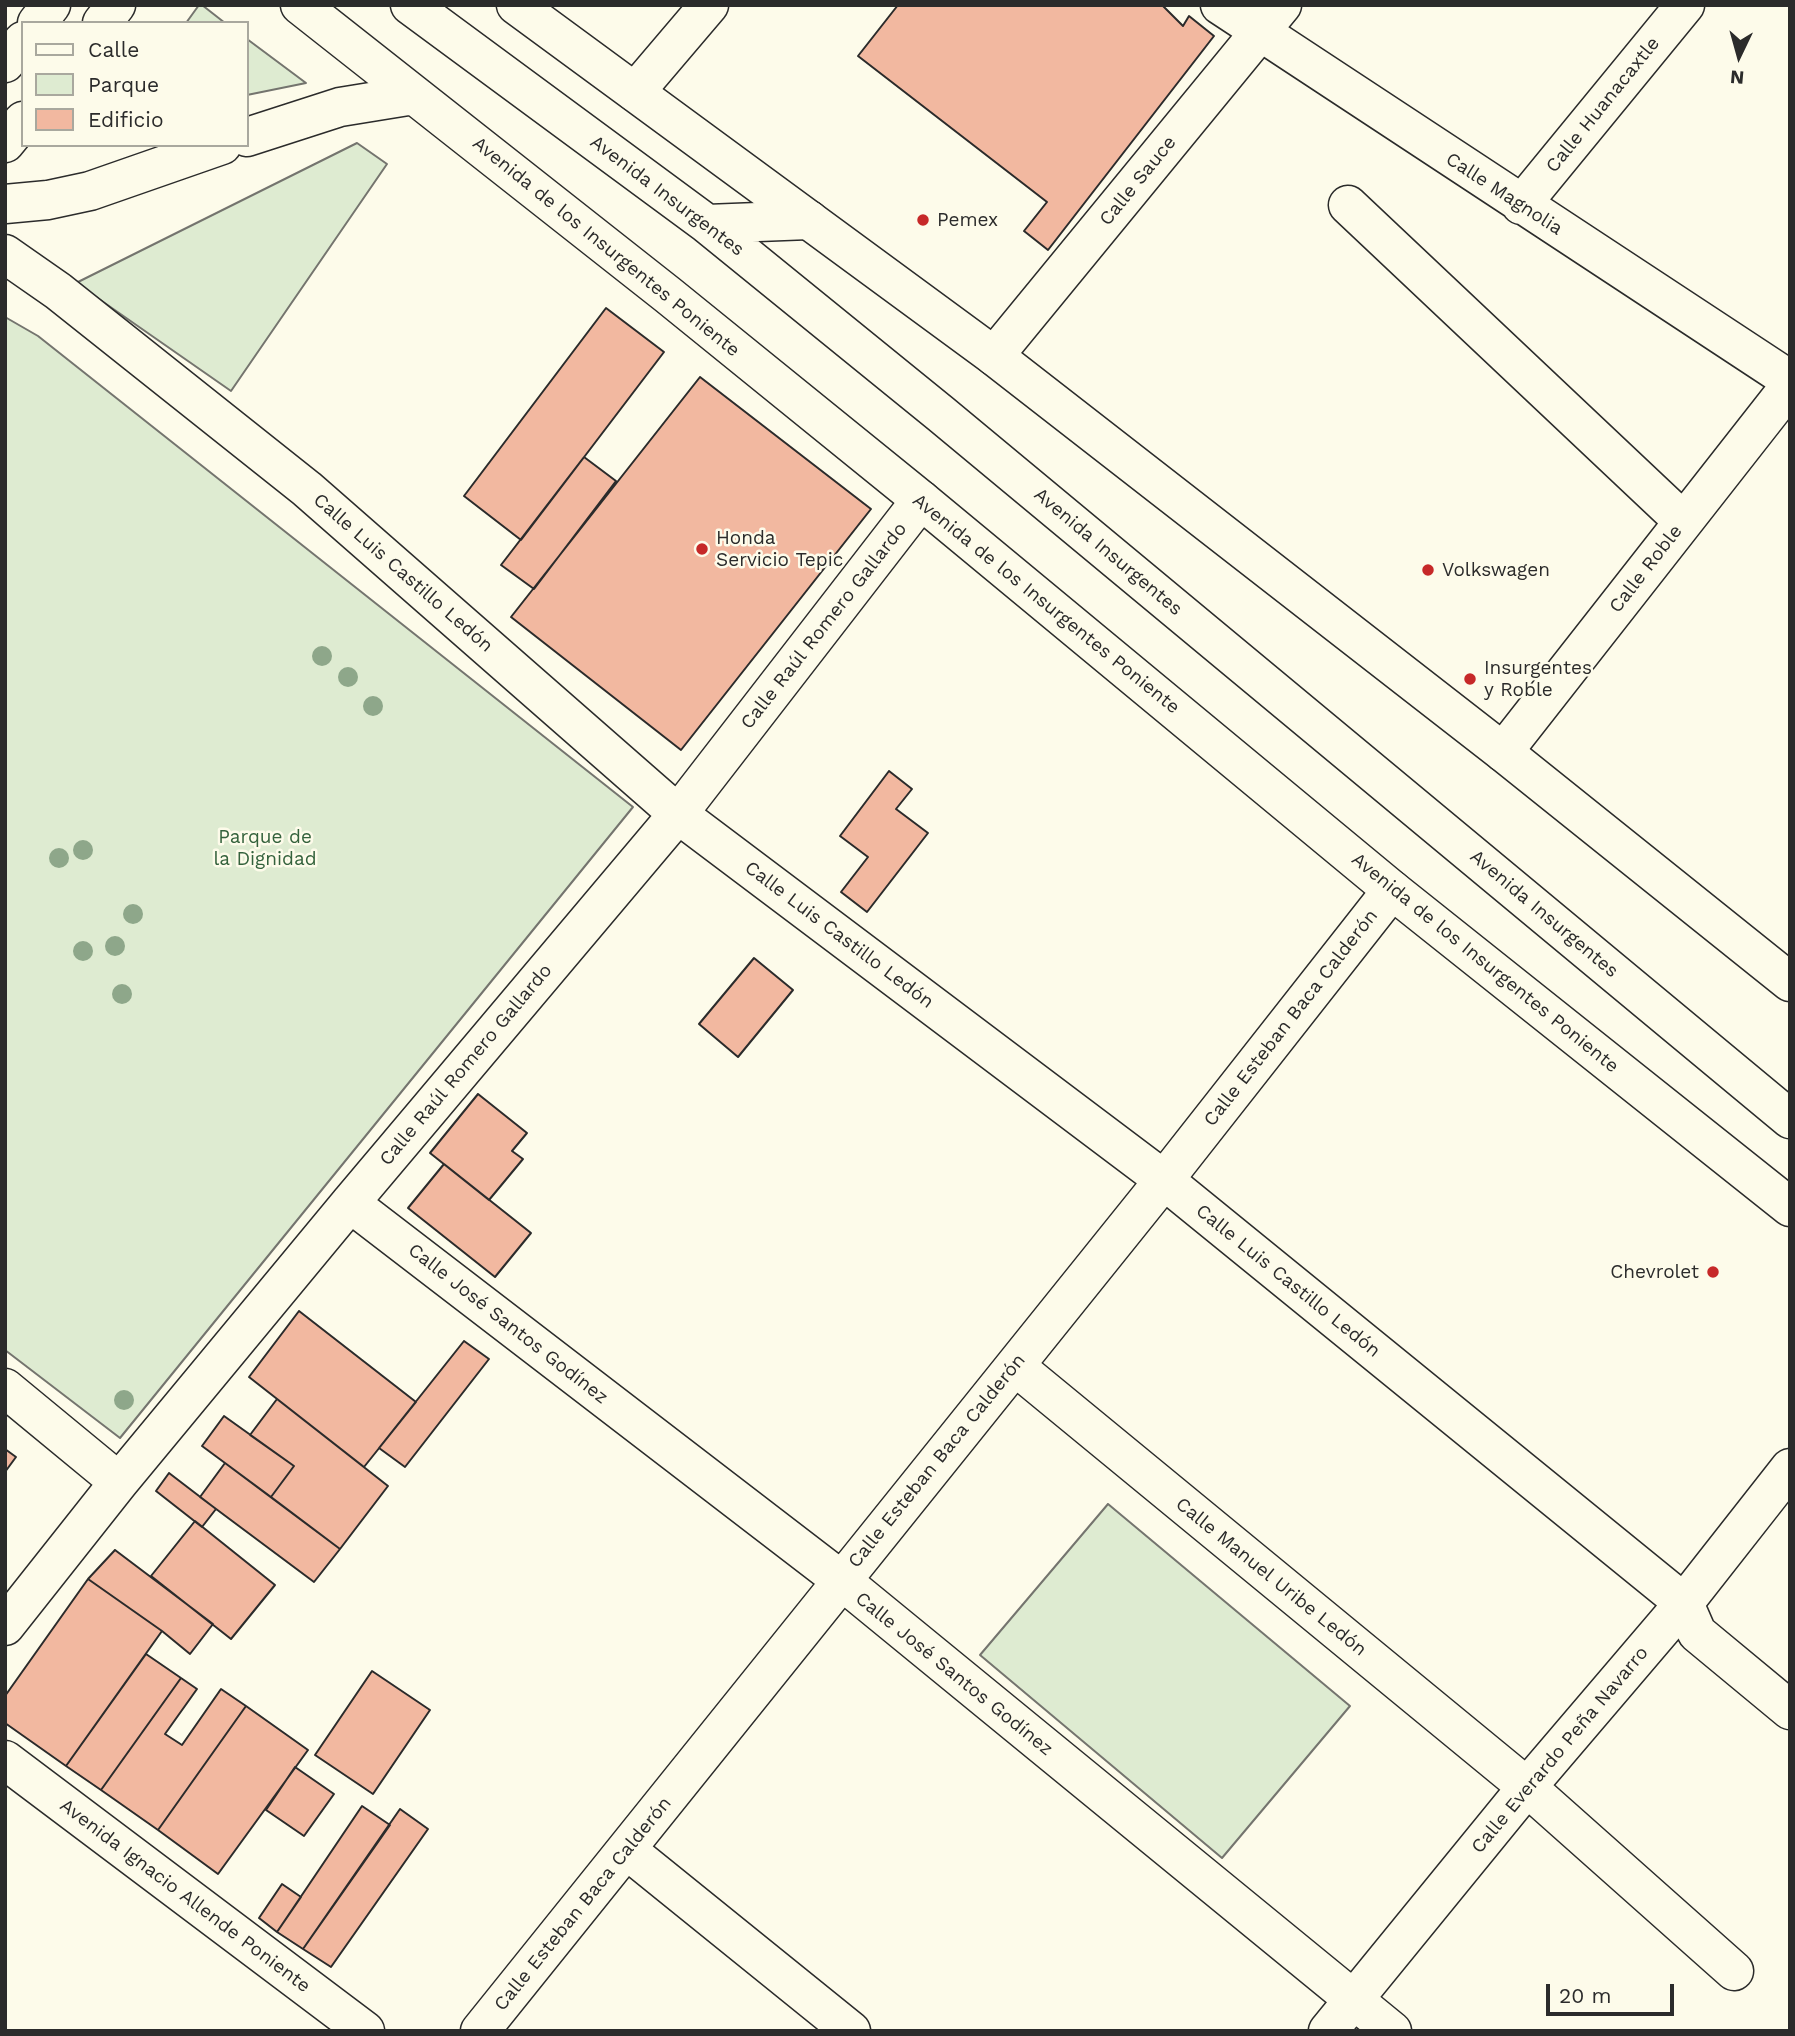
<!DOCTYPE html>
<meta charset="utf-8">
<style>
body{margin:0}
#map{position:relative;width:1795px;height:2036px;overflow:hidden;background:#fdfbea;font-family:"Work Sans",sans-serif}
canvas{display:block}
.frame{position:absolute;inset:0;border:7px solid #2b2b2b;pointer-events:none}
.legend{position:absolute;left:21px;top:21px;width:228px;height:126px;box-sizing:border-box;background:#fdfbea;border:2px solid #a9a89e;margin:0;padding:9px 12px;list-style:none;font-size:21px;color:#2b2b2b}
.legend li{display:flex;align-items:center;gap:14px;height:35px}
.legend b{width:35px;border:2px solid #a9a89e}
.north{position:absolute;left:1704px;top:21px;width:70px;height:70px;-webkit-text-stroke:5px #fdfbea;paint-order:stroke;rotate:185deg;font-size:19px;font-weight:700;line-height:28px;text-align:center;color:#2b2b2b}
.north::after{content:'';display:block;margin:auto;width:24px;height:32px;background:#2b2b2b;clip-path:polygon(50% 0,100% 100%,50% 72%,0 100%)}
.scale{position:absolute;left:1546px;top:1984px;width:128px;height:32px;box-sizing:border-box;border:4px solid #2b2b2b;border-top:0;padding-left:9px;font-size:21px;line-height:24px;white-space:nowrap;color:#2b2b2b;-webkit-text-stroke:5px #fdfbea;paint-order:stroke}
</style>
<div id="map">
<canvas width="1795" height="2036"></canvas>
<div class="frame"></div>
<ul class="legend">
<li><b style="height:9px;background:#fdfbea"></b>Calle</li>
<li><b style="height:19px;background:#deebd1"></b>Parque</li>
<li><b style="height:19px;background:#f2b8a0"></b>Edificio</li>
</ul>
<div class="north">N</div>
<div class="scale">20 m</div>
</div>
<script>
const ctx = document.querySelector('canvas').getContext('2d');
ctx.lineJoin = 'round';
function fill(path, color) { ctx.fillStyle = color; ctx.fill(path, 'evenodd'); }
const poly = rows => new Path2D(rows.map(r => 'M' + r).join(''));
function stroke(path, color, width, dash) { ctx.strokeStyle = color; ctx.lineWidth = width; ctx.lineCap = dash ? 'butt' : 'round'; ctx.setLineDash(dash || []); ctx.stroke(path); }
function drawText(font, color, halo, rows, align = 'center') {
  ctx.font = font + ' "Work Sans",sans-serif'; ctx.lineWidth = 5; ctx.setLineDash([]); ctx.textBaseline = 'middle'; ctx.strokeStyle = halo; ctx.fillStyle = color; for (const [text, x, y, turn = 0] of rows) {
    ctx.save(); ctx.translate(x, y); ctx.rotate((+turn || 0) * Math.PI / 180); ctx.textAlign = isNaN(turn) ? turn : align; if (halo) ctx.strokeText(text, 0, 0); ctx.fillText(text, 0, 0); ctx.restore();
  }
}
const green = poly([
 [199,5,202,5,225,23,186,23,199,5],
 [247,39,306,83,247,95,247,39],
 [357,143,387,164,231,391,76,283,357,143],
 [5,317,38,336,633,807,120,1438,5,1350,5,317],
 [1108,1504,1350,1706,1222,1858,980,1655,1108,1504]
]);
const building = poly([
 [898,5,1162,5,1183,26,1189,16,1214,36,1048,250,1024,231,1047,202,858,56,898,5],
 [606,308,664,352,521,540,464,496,606,308],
 [700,377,871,509,681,750,511,617,700,377],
 [584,457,616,481,534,589,501,565,584,457],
 [889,771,912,789,896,809,928,833,867,912,841,892,868,857,840,836,889,771],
 [754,958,793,990,738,1057,699,1024,754,958],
 [478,1094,527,1133,512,1151,523,1159,489,1200,430,1153,478,1094],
 [444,1164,531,1233,495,1277,408,1208,444,1164],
 [299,1311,416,1402,364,1467,249,1377,299,1311],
 [464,1341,489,1359,405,1467,379,1448,464,1341],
 [277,1399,388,1486,340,1549,271,1497,294,1466,250,1435,277,1399],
 [224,1416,294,1466,271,1497,202,1446,224,1416],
 [5,1449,16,1457,5,1472,5,1449],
 [225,1463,340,1549,314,1582,200,1497,225,1463],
 [169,1473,216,1509,202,1527,156,1491,169,1473],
 [195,1521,275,1585,231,1639,151,1576,195,1521],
 [115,1550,213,1624,190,1654,162,1631,88,1579,115,1550],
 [88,1579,162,1631,66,1766,5,1723,5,1696,88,1579],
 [146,1654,181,1678,101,1790,66,1766,146,1654],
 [372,1671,430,1710,373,1794,315,1755,372,1671],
 [181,1678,197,1689,165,1734,182,1745,221,1689,246,1706,158,1830,101,1790,181,1678],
 [246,1706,308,1750,218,1874,158,1830,246,1706],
 [295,1767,334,1794,304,1836,266,1810,295,1767],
 [362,1806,390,1825,303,1949,277,1932,362,1806],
 [400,1809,428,1829,331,1967,303,1949,400,1809],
 [282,1884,301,1897,277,1932,259,1918,282,1884]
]);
const minor = poly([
 [1220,5,1790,380],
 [635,92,709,5],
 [1348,205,1683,521],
 [1521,205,1685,5],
 [5,254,58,291,307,489,678,814,1164,1180,1684,1603,1697,1633,1790,1710],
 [994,356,1282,5],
 [1503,752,1790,386],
 [350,1203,841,1580,1392,2031],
 [1015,1366,1527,1787,1734,1971],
 [5,1388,119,1482],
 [5,1626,119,1482,350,1203,678,814,921,500],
 [5,1760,365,2031],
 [627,1850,851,2031],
 [480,2031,1164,1180,1392,890],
 [1328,2031,1527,1787,1684,1603,1790,1468]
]);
const major = poly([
 [300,5,668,295,921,500,1392,890,1790,1207],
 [516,5,994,356,1503,752,1790,982],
 [37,23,51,5],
 [102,23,116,5],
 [5,63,23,41],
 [247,137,340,107,414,95],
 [5,143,23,121],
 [5,204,48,200,90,191,222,145]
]);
const highway = poly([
 [410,5,707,224,941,414,1790,1119],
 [707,224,809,220]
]);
const trees = [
 [322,656],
 [348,677],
 [373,706],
 [83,850],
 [59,858],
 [133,914],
 [115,946],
 [83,951],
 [122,994],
 [124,1400]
];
const markers = [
 [923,220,7,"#c62828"],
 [702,549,7,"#c62828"],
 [1428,570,7,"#c62828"],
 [1470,679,7,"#c62828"],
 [1713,1272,7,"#c62828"]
];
const streetNames = [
 ["Calle Huanacaxtle",1603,105,-51],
 ["Calle Sauce",1138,181,-51],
 ["Calle Magnolia",1504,194,33],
 ["Avenida Insurgentes",667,196,37],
 ["Avenida de los Insurgentes Poniente",606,247,39],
 ["Avenida Insurgentes",1108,552,40],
 ["Calle Roble",1646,569,-52],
 ["Calle Luis Castillo Ledón",403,573,41],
 ["Avenida de los Insurgentes Poniente",1046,604,39],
 ["Calle Raúl Romero Gallardo",824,626,-52],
 ["Avenida Insurgentes",1544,914,40],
 ["Calle Luis Castillo Ledón",839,935,37],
 ["Avenida de los Insurgentes Poniente",1485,963,39],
 ["Calle Esteban Baca Calderón",1291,1018,-52],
 ["Calle Raúl Romero Gallardo",466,1065,-50],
 ["Calle Luis Castillo Ledón",1288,1281,39],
 ["Calle José Santos Godínez",508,1324,38],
 ["Calle Esteban Baca Calderón",937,1461,-51],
 ["Calle Manuel Uribe Ledón",1271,1577,39],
 ["Calle José Santos Godínez",954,1674,39],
 ["Calle Everardo Peña Navarro",1560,1750,-50],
 ["Avenida Ignacio Allende Poniente",185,1896,37],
 ["Calle Esteban Baca Calderón",583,1904,-51]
];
const poiNames = [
 ["Pemex",937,220],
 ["Honda",716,538],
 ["Servicio Tepic",716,560],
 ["Volkswagen",1442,570],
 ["Insurgentes",1484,668],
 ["y Roble",1484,690],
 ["Chevrolet",1699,1272,"right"]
];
const parkNames = [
 ["Parque de",265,837],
 ["la Dignidad",265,859]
];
fill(green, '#deebd1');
stroke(green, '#74746e', 2);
fill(building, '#f2b8a0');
stroke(building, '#2b2b2b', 2);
stroke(minor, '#2b2b2b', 41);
stroke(major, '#2b2b2b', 41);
stroke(highway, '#2b2b2b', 41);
stroke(minor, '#fdfbea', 38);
stroke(major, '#fdfbea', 38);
stroke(highway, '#fdfbea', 38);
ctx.fillStyle = '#8ea78a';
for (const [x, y] of trees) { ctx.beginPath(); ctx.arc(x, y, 10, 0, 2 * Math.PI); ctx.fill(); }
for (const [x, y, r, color] of markers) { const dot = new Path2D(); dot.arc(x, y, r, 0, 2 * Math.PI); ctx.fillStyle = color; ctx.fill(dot); stroke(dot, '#fdfbea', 2.5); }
drawText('19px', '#2b2b2b', '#fdfbea', streetNames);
drawText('19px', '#2b2b2b', '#fdfbea', poiNames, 'left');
drawText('19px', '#34623c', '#fdfbea', parkNames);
</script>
